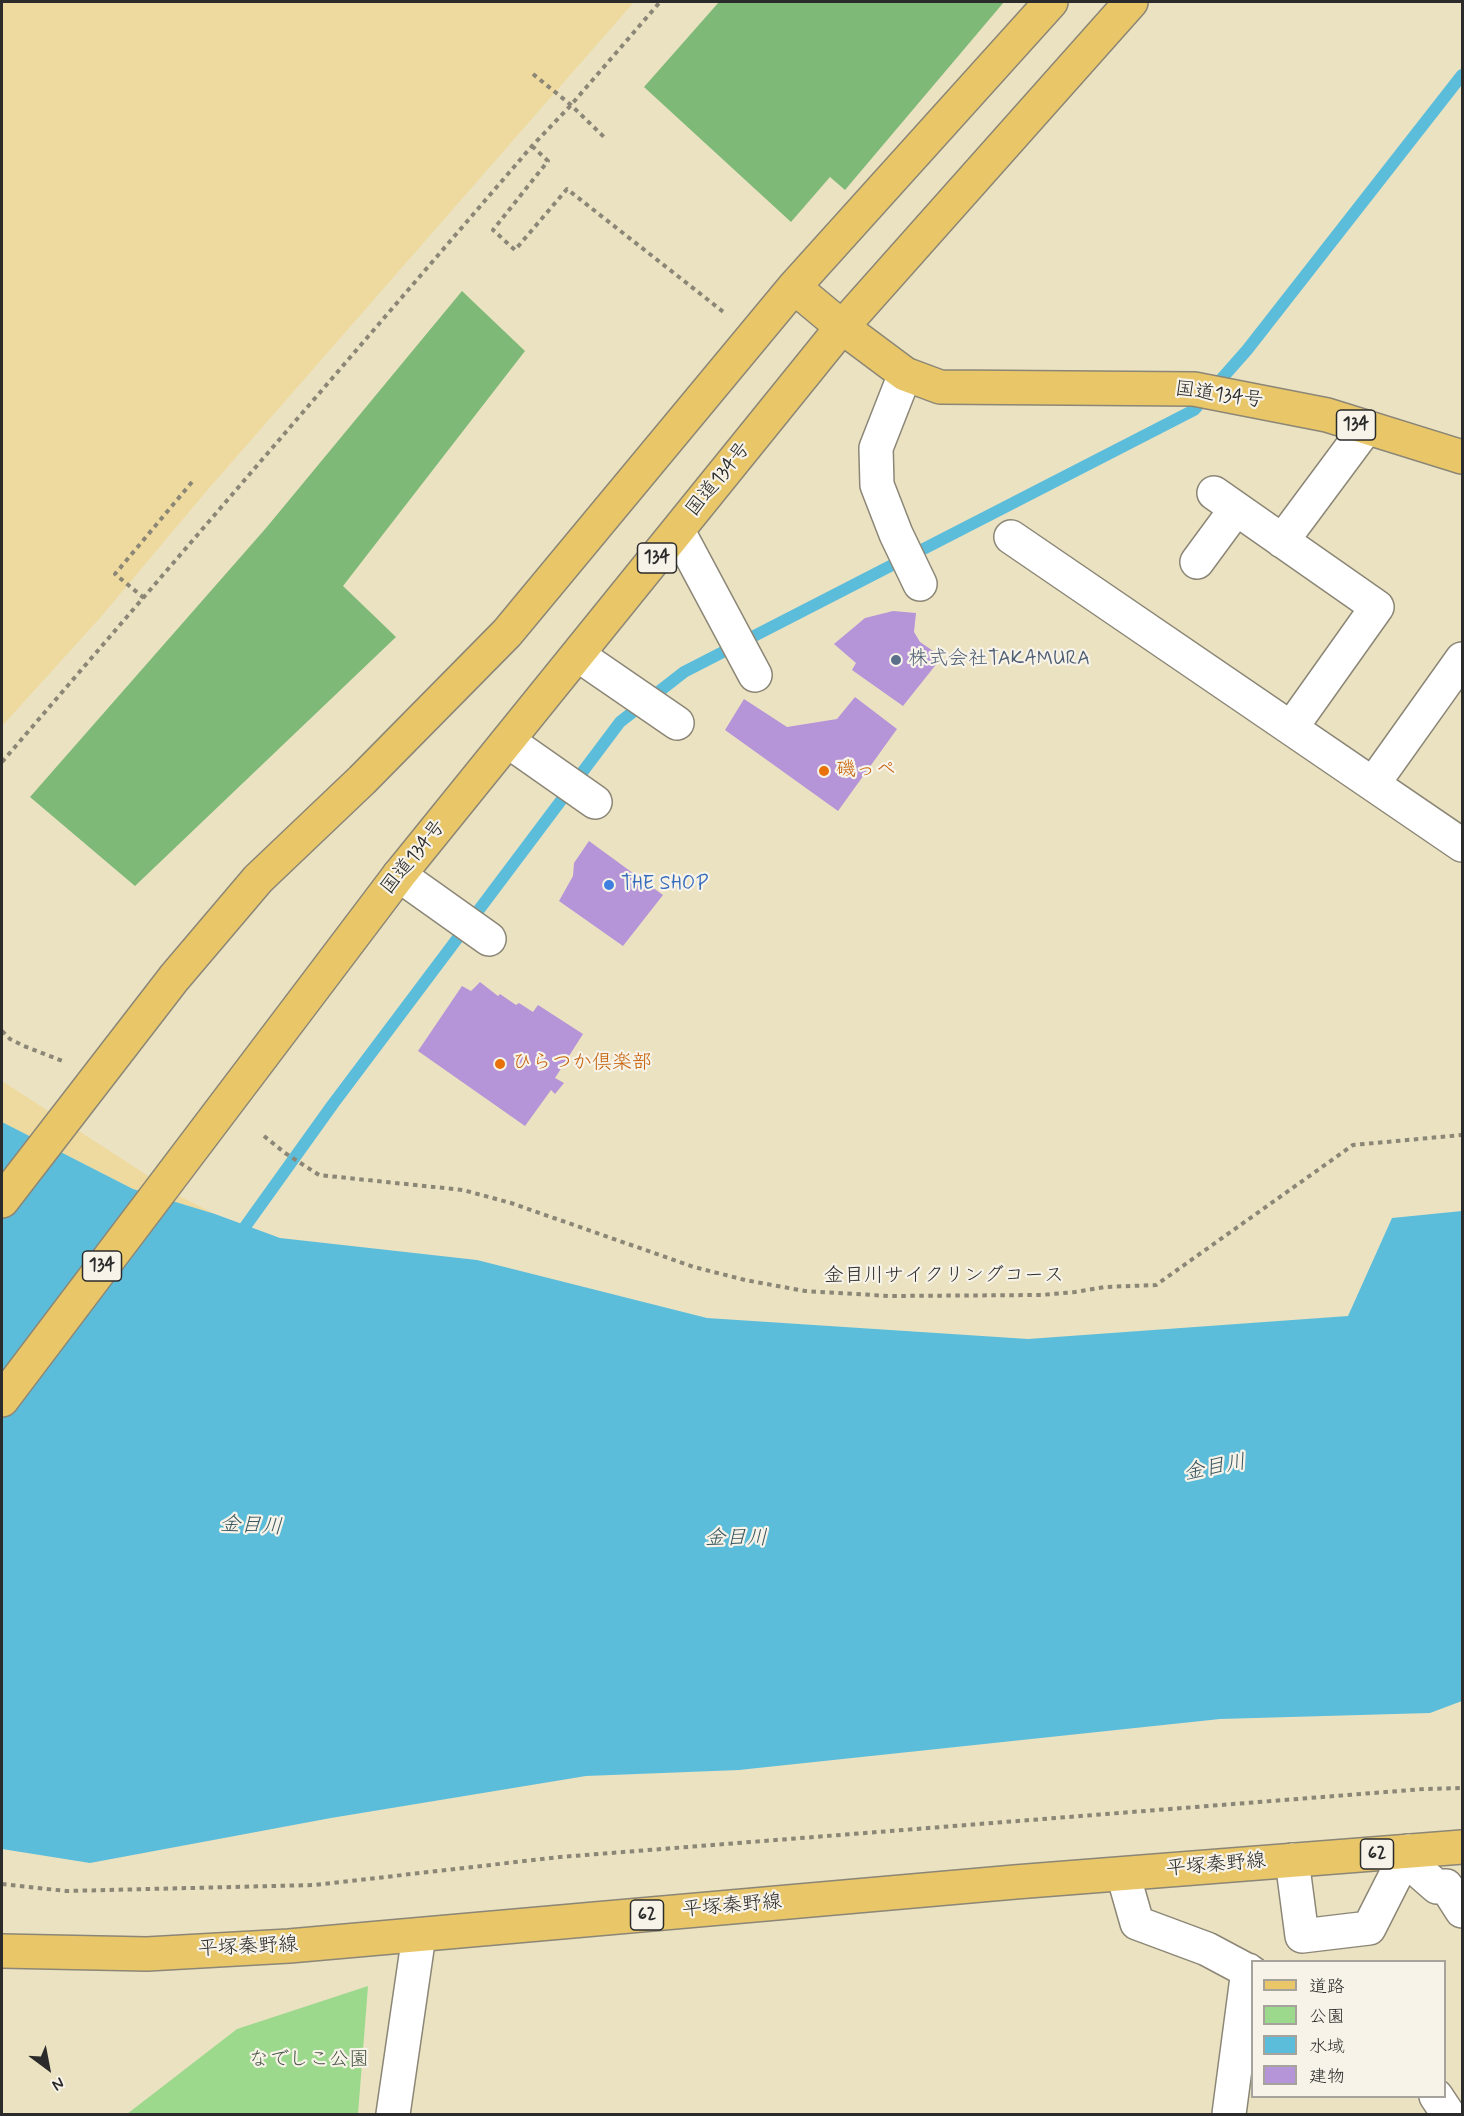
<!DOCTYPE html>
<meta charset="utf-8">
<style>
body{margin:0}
#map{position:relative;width:1464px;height:2116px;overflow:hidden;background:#ebe2c2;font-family:Mynerve,"Klee One",sans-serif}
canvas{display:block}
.frame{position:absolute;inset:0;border:3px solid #2b2b2b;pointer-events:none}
.legend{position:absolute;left:1251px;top:1960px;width:195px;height:138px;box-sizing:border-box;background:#f7f3e8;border:2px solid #a5a39c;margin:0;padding:8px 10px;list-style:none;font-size:18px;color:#2b2b2b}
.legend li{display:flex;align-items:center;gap:12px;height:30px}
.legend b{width:30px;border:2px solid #a5a39c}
.north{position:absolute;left:18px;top:2038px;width:60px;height:60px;-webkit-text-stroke:4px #f7f3e8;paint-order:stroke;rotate:148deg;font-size:16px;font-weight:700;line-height:24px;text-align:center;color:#2b2b2b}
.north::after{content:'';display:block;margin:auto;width:21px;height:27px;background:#2b2b2b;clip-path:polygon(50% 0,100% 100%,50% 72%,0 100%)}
</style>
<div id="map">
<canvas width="1464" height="2116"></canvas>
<div class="frame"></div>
<ul class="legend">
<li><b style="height:8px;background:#e9c769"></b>道路</li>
<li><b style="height:16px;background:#9dd98d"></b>公園</li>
<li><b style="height:16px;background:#5cbddb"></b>水域</li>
<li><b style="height:16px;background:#b594d8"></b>建物</li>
</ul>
<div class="north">N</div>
</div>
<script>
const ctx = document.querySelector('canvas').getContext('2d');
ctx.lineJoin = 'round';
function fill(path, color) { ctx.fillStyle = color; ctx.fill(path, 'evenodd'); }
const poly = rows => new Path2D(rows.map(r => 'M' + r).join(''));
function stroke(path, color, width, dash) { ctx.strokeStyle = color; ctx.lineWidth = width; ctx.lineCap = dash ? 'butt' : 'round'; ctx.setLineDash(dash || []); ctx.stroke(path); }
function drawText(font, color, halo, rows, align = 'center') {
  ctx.font = font + ' Mynerve,"Klee One",sans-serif'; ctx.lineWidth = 4.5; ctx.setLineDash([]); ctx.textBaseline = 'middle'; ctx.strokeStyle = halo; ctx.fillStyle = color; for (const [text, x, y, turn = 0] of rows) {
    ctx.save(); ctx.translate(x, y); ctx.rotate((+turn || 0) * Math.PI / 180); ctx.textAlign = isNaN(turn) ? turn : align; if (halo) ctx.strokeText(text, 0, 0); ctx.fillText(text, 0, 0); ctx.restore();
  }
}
const green = poly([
 [368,1986,358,2114,127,2114,237,2029]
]);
const forest = poly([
 [719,2,1004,2,845,190,830,177,791,222,644,87],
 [462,291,525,351,343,586,396,637,135,886,30,797,266,528]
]);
const sand = poly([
 [2,2,634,2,210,487,99,619,2,726],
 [2,1081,179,1196,215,1214,133,1189,2,1122]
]);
const water = poly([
 [2,1122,133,1189,215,1214,280,1238,477,1260,707,1318,1028,1339,1348,1316,1392,1218,1462,1211,1462,1701,1430,1713,1220,1719,739,1770,586,1776,331,1818,90,1863,2,1849]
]);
const stream = poly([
 [237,1238,333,1104,620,722,684,672,1194,410,1247,350,1462,75]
]);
const building = poly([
 [893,611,916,613,914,632,920,642,942,657,903,706,852,670,856,663,834,644,865,618],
 [855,697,897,729,838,811,725,730,744,699,787,727,837,719],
 [589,841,663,895,623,946,559,901,573,876,574,863],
 [480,982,498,996,500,994,516,1005,519,1003,533,1012,538,1005,583,1034,555,1078,564,1083,555,1094,551,1090,525,1126,418,1051,462,986,471,991]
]);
const path = poly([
 [533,74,571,105,604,137],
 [532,146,548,161,493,230,515,250,567,189,726,314],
 [144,598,115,574,192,482],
 [2,762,532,146,571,105,660,2],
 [2,1031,10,1039,24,1046,65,1062],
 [264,1136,285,1153,319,1175,463,1190,511,1203,694,1267,745,1280,805,1291,889,1296,1041,1295,1075,1292,1105,1287,1156,1285,1353,1145,1462,1135],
 [2,1884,66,1891,315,1885,560,1857,1424,1789,1462,1788]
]);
const minor = poly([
 [905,374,876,448,877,485,896,534,920,584],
 [1214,493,1377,607,1291,728],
 [678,531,755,675],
 [1011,537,1462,845],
 [1282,541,1366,428],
 [1197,562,1236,509],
 [578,655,677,723],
 [508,741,595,802],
 [1373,784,1462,659],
 [399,875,489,939],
 [1408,1851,1421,1873,1437,1887,1446,1886,1462,1911],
 [1292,1860,1302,1936,1369,1928,1408,1851],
 [1123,1874,1137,1923,1207,1949,1252,1973],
 [1436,2096,1448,2114],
 [393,2114,419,1935],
 [1229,2114,1248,1970]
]);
const major = poly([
 [2,1951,147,1954,289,1946,1015,1882,1462,1847]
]);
const highway = poly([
 [794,287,842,327,905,374,940,387,1194,389,1327,415,1462,457],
 [2,1201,174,978,258,879,362,780,507,633,794,287,1051,2],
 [2,1400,399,875,842,327,1131,2]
]);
const markers = [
 [896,660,6,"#5c6f8a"],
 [824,771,6,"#e8710a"],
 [609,885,6,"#3f7fe0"],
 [500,1064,6,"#e8710a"]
];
const shields = [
 [1356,425,39],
 [657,558,39],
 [102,1266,39],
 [1377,1854,33],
 [647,1915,33]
];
const shieldNames = [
 ["134",1356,425],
 ["134",657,558],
 ["134",102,1266],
 ["62",1377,1854],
 ["62",647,1915]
];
const streetNames = [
 ["国道134号",1219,396,8],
 ["国道134号",719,480,-51],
 ["国道134号",414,858,-51],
 ["金目川サイクリングコース",944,1277],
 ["平塚秦野線",1216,1866,-5],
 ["平塚秦野線",732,1907,-5],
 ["平塚秦野線",248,1948,-3]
];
const serviceNames = [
 ["株式会社TAKAMURA",908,660]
];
const foodNames = [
 ["磯っペ",836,771],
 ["ひらつか倶楽部",512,1064]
];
const shopNames = [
 ["THE SHOP",621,885]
];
const parkNames = [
 ["なでしこ公園",309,2061]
];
const waterNames = [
 ["金目川",1215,1469,-11],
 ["金目川",251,1527,3],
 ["金目川",736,1540]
];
fill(green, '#9dd98d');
fill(forest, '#7eb978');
fill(sand, '#eeda9e');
fill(water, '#5cbddb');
stroke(stream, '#5cbddb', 12);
fill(building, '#b594d8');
stroke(minor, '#8b8676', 36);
stroke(major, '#8b8676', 36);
stroke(highway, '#8b8676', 36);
stroke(path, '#8b8676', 4, [4.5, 4.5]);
stroke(minor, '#fff', 33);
stroke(major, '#e9c769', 33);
stroke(highway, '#e9c769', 33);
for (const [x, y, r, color] of markers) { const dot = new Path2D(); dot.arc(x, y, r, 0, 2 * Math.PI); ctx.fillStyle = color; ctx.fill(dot); stroke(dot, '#f7f3e8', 2); }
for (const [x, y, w] of shields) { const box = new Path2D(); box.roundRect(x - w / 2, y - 15, w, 30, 4.5); ctx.fillStyle = '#f7f3e8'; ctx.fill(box); stroke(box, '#2b2b2b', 1.5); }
drawText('bold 18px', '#2b2b2b', null, shieldNames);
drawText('20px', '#2b2b2b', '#f7f3e8', streetNames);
drawText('20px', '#4e5e75', '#f7f3e8', serviceNames, 'left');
drawText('20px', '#c56008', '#f7f3e8', foodNames, 'left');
drawText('20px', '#366cbe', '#f7f3e8', shopNames, 'left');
drawText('20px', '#485644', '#f7f3e8', parkNames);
drawText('italic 21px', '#3a5760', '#f7f3e8', waterNames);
</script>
